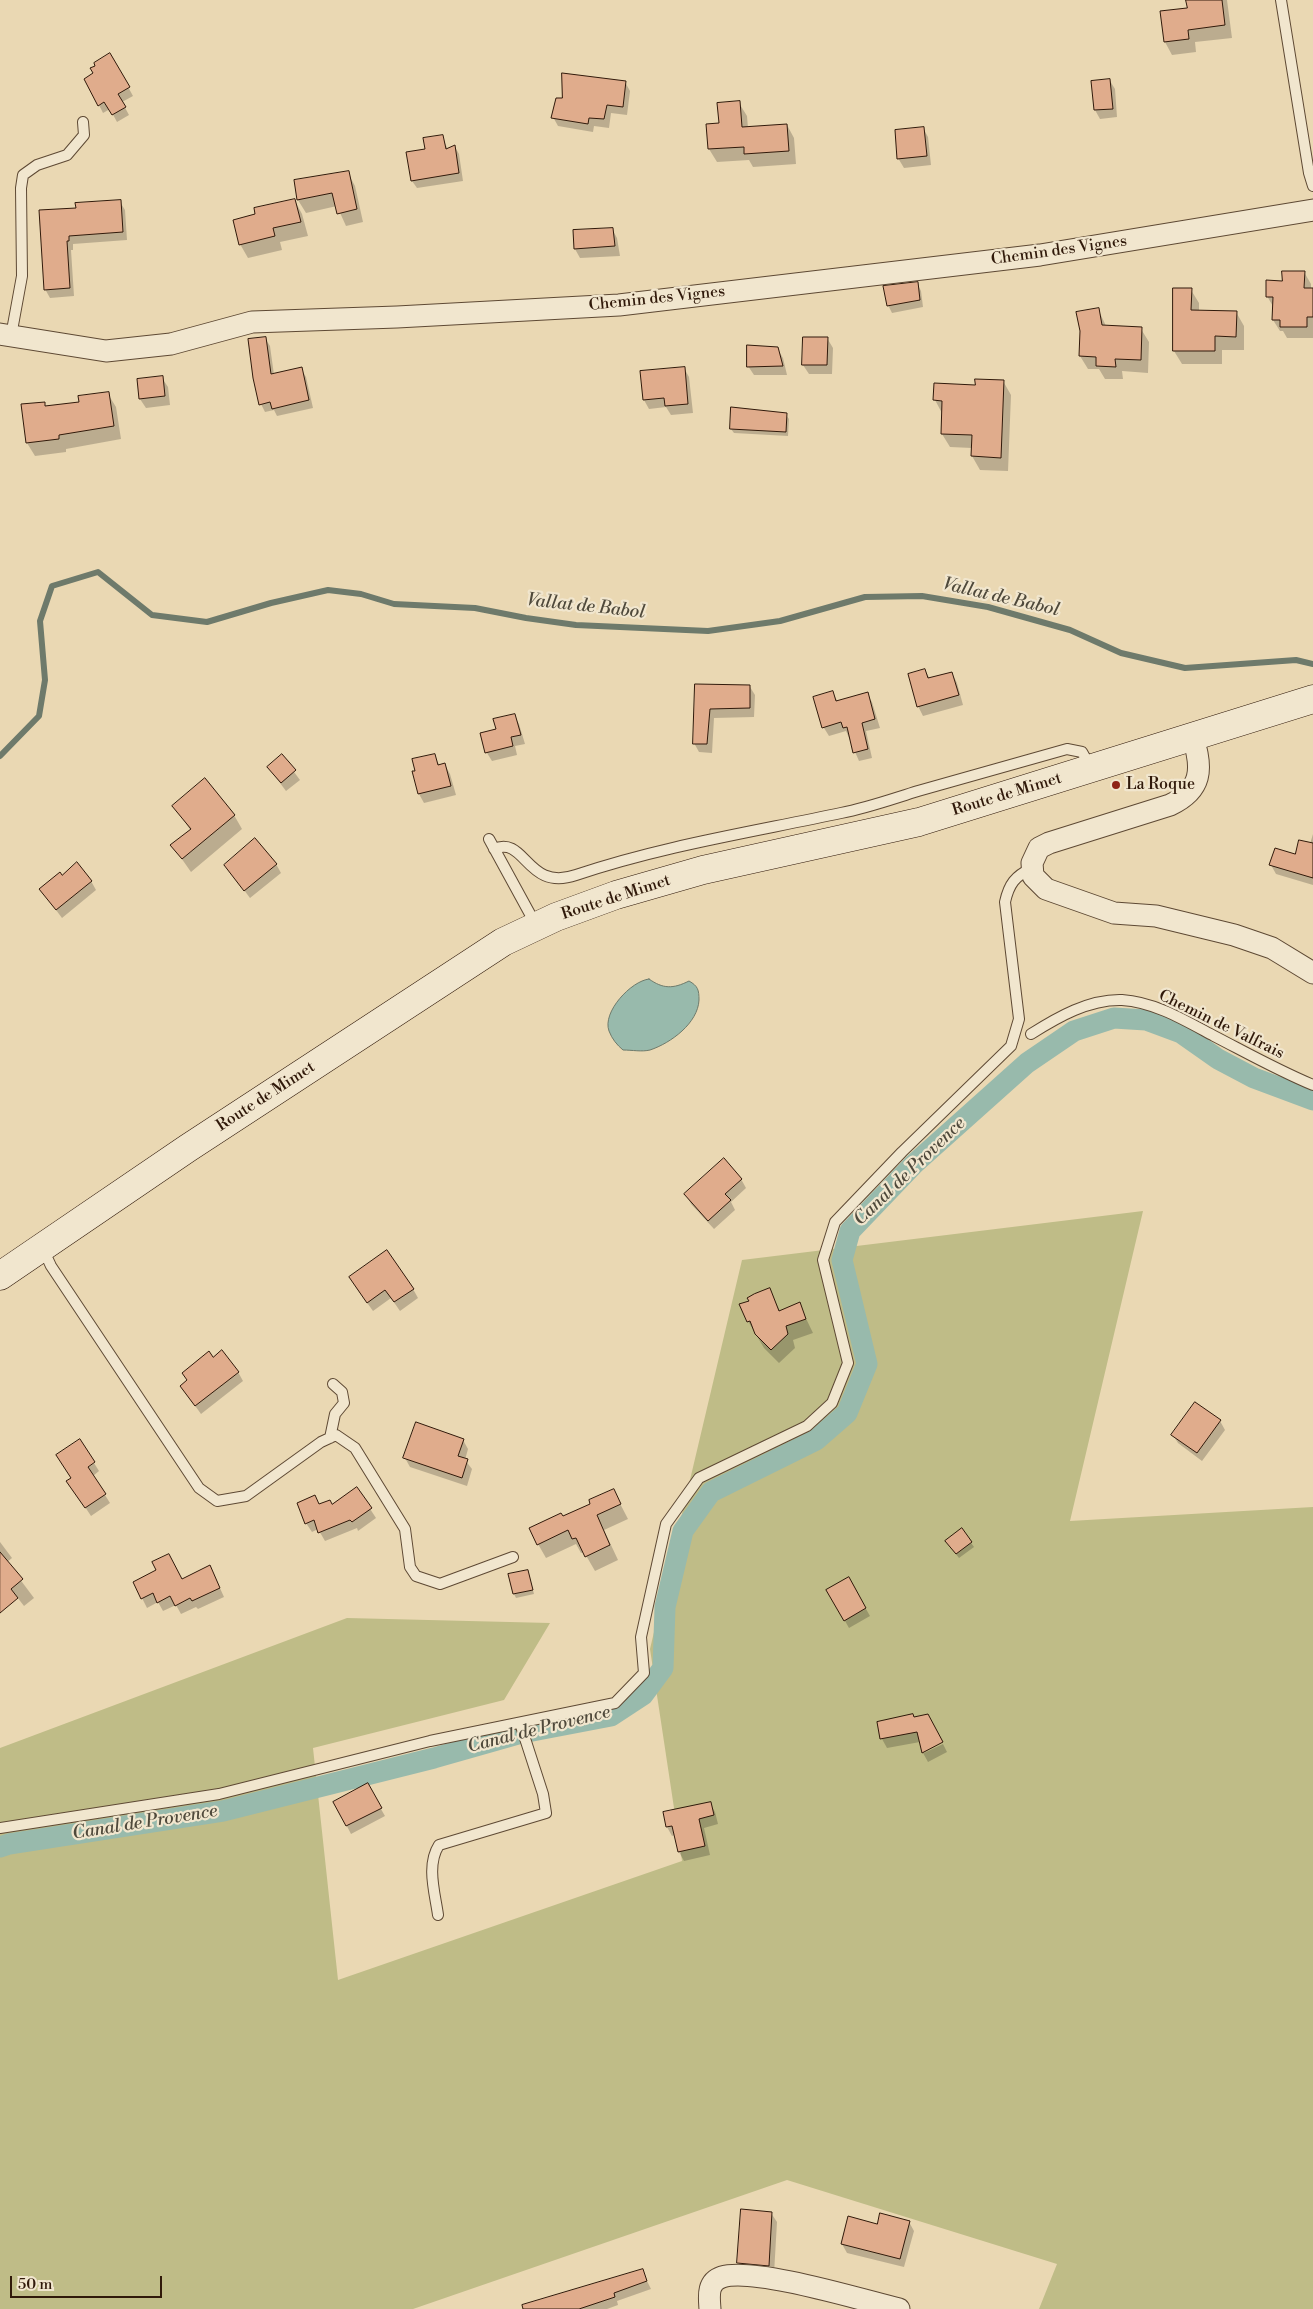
<!DOCTYPE html>
<html>
<head>
<meta charset="utf-8">
<style>
  body { margin:0 }
  #map { position:relative; width:1313px; height:2309px; overflow:hidden; background:#ead8b3; font-family:"Libre Bodoni",serif }
  canvas { display:block }
  .scale { position:absolute; left:10px; top:2276px; width:152px; height:22px; box-sizing:border-box; border:2px solid #30190a; border-top:0; padding-left:6px; font-size:15px; line-height:18px; white-space:nowrap; color:#30190a; -webkit-text-stroke:4px #f1e6ce; paint-order:stroke }
</style>
</head>
<body>
<div id="map">
<canvas width="1313" height="2309"></canvas>
<div class="scale">50 m</div>
</div>
<script>
const context = document.querySelector('canvas').getContext('2d');
context.lineJoin = 'round';
function fillPath(path, color) { context.fillStyle = color; context.fill(path, 'evenodd'); }
function trace(path, color, width, dash) { context.strokeStyle = color; context.lineWidth = width; context.lineCap = dash ? 'butt' : 'round'; context.setLineDash(dash || []); context.stroke(path); }
function label(font, color, halo, rows, align = 'center') {
  context.font = font + ' "Libre Bodoni",serif'; context.lineWidth = 4.5; context.setLineDash([]); context.textBaseline = 'middle'; context.strokeStyle = halo; context.fillStyle = color; for (const [text, x, y, turn = 0] of rows) {
    context.save(); context.translate(x, y); context.rotate((+turn || 0) * Math.PI / 180); context.textAlign = isNaN(turn) ? turn : align; if (halo) context.strokeText(text, 0, 0); context.fillText(text, 0, 0); context.restore();
  }
}
fillPath(new Path2D(`
  M1143,1211l-73,310 243,-14v802h-274l18,-45 -270,-84 -374,129h-413v-561l347,-130 203,5 -46,77 -191,48 25,232 344,-119 -32,-212 92,-389z`), '#bfbc87');
const water = new Path2D(`
  M649,979c14,10 24,10 40,2 9,5 10,9 10,19 -1,23 -28,43 -49,50 -8,2 -18,0 -27,0 -6,-5 -11,-11 -14,-19 -7,-19 22,-50 40,-52z`);
fillPath(water, '#98baac');
trace(water, '#6e7a6b', 1);
fillPath(new Path2D(`
  M1187,0h40l5,38 -37,4 1,10 -24,3 -7,-13 -3,-30 26,-3z
  M110,54l23,42 -11,6 7,13 -12,7 -7,-13 -7,4 -4,-8z
  M1110,81l5,8 2,28 -17,2 -5,-9z
  M625,82l5,9 -3,24 -16,-2 -2,15 -15,-2 -1,6 -35,-6 -5,-9z
  M739,103l8,13 1,12 39,-3 7,13 2,26 -43,3 -4,-7 -32,2 -8,-13 11,-25z
  M923,128l5,9 3,28 -27,3 -6,-10z
  M442,136l6,14 7,-3 4,7 4,27 -46,7 -5,-7z
  M348,173l7,13 8,36 -17,4 -9,-20 -31,7 -8,-13 -3,-19z
  M295,201l7,13 6,22 -28,6 2,8 -34,8 -8,-14 16,-29z
  M120,202l5,8 2,30 -54,4v6h-2l3,46 -24,2 -5,-9 32,-80z
  M612,229l5,9 3,18 -40,2 -5,-9z
  M1304,272l7,12v5h2v49h-26l-4,-7h-3l-7,-11 1,-12 -7,-12 17,-14z
  M917,283l4,8 2,16 -31,6 -4,-8z
  M1191,290l8,13v8l37,1 8,14v24h-22v14h-40l-8,-13z
  M1098,309l8,17 35,3 8,13 -1,31 -26,-2 1,8h-18l-6,-10h-11l-8,-13z
  M265,338l5,8 4,29 27,-6 5,8 7,31 -36,8 -3,-6 -9,2 -4,-8z
  M827,338l6,10 -1,26h-23l-6,-9z
  M777,348l6,10 4,17h-33l-6,-9z
  M684,368l5,9 4,36 -22,2 -5,-8 -17,2 -5,-9 -3,-28z
  M162,378l6,9 2,18 -24,3 -6,-9 -2,-19z
  M1003,381l8,14 -3,76 -28,-1 -8,-14v-8l-22,-1 -8,-13 1,-19 -8,-15 41,-14z
  M108,394l8,13 5,32 -55,10v3l-31,4 -8,-13 17,-39 2,3 34,-4z
  M786,415l3,4 -1,17 -54,-3 -3,-4z
  M925,670l5,9 22,-6 5,10 6,22 -40,11 -5,-10z
  M696,685l54,2 5,8 -1,22 -40,1 -2,35 -13,-1 -5,-9z
  M833,693l5,9 29,-8 5,8 8,26 -14,3 6,27 -13,3 -13,-30 -17,5 -5,-8 -9,-30z
  M514,715l5,9 6,20 -10,2 2,9 -25,6 -5,-8 -5,-19 15,-4z
  M282,756l18,24 -14,11 -18,-24z
  M434,756l6,10 5,-1 5,9 6,21 -32,8 -5,-9 -5,-22z
  M174,806l60,9 8,14 -51,43 -19,-27 19,-14z
  M1313,834v51l-37,-11 -5,-9 25,-10 14,-11z
  M276,864l5,9 -31,25 -24,-32z
  M91,881l5,9 -34,28 -21,-28z
  M741,1179l5,9 -15,14 4,8 -21,19 -23,-25 -5,-9z
  M355,1286l58,3 5,9 -18,13 -9,-13 -18,13z
  M769,1289l11,22 19,-7 14,29 -20,7 2,8 -16,15 -15,-15 -16,-27 2,-20z
  M213,1358l25,14 5,9 -42,33 -20,-28z
  M1220,1421l5,9 -23,31 -24,-18 -5,-8z
  M463,1440l5,9 -3,11 7,9 -5,17 -57,-19 -5,-9z
  M94,1463l5,8 -6,5 17,27 -19,13 -23,-35z
  M357,1489l19,29 -18,13 -1,-3 -32,13 -7,-12 -6,3 -6,-9 13,-18 13,1z
  M613,1490l15,29 -24,11 14,30 -23,11 -11,-19 -3,1 -5,-9 -30,14 -8,-14 24,-26 30,-14z
  M962,1530l12,17 -15,11 -10,-13z
  M0,1542l12,16 -5,4 27,36 -10,8 -7,-9 -17,-3z
  M528,1571l6,23 -18,4 -2,-4z
  M214,1575l10,22 -26,12 -2,-2 -15,7 -5,-9 -13,6 -5,-9 -11,6 -13,-26 48,-2z
  M849,1579l21,37 -21,12 -21,-37z
  M913,1715l11,36v2l19,-9 4,8 -19,10 -5,-9 -3,-11 -33,6 -5,-9 -4,-16z
  M367,1785l18,31 -34,18 -16,-31z
  M710,1803l5,9 3,12 -14,4 6,27 -26,6 -5,-9 -4,-17 -3,1 -5,-9z
  M771,2213l6,9 -3,52 -30,-2 -6,-10z
  M909,2222l5,9 -10,36 -57,-14 -5,-9 36,-18z
  M642,2271l9,18 -34,12 1,4 -11,4h-66z`), '#0003');
trace(new Path2D(`
  M0,756l39,-40 6,-36 -5,-59 12,-35 46,-14 54,43 55,7 64,-19 57,-13 33,4 33,10 81,4 51,10 50,7 132,6 72,-10 85,-24 57,-1 66,11 82,23 51,23 64,15 111,-8 17,4`), '#6e7a6b', 6);
trace(new Path2D(`
  M0,1847l9,-3 214,-33 211,-53 88,-25 89,-17 32,-21 20,-27 2,-61 18,-76 28,-39 105,-52 31,-27 20,-49 -25,-104 8,-29 64,-67 113,-101 47,-32 40,-13 32,2 35,13 37,26 36,19 59,22`), '#98baac', 21);
const building = new Path2D(`
  M1186,0h36l3,25 -37,5 1,9 -25,3 -4,-31 27,-3z
  M110,53l20,34 -12,7 8,13 -14,8 -8,-13 -6,4 -14,-27 9,-6 -3,-5 5,-2 -1,-3z
  M562,73l64,8 -3,26 -16,-2 -3,14 -15,-1 -1,6 -37,-6 5,-20h6z
  M1110,79l3,30 -19,1 -3,-29z
  M740,101l2,26 45,-3 2,27 -45,3v-7l-36,2 -2,-25 13,-1 -2,-20z
  M924,127l3,29 -30,3 -2,-29z
  M443,135l3,14 9,-4 4,28 -48,8 -5,-29 19,-3 -2,-11z
  M349,171l8,38 -20,5 -5,-21 -35,7 -3,-20z
  M295,199l6,23 -28,6 2,8 -36,9 -6,-25 22,-6 -1,-6z
  M121,200l2,32 -54,4v5h-2l3,47 -26,2 -5,-80 37,-2 -1,-5z
  M613,228l2,18 -41,3 -1,-19z
  M1282,271h23l-1,17h9v29h-6v10h-27v-7h-8l1,-23h-7v-17l16,1z
  M918,282l2,18 -33,6 -4,-20z
  M1173,288h19l-1,22 46,1 -1,26 -21,-1v15h-42z
  M1099,308l3,17 40,2 -1,33 -26,-1 1,8 -20,-1v-9l-17,-1 1,-25 -4,-19z
  M266,337l5,37 31,-7 7,33 -37,9 -2,-7 -11,3 -6,-27 -5,-39z
  M803,337h25l-1,28h-25z
  M747,345l31,2 5,19 -36,1z
  M685,367l3,37 -23,2 -1,-8 -21,2 -3,-29z
  M163,376l2,20 -26,3 -2,-20z
  M975,379l29,1 -3,78 -30,-2 1,-21 -31,-1 1,-33 -9,-1 1,-17 41,2z
  M109,392l5,34 -55,9v4l-33,4 -5,-39 24,-2v4l34,-4 -1,-6z
  M731,407l56,6 -1,19 -56,-3z
  M925,669l3,9 24,-6 7,23 -42,12 -9,-33z
  M695,684l55,1v23l-40,1 -3,35h-14z
  M833,691l3,10 32,-9 7,27 -13,4 6,26 -15,4 -6,-26 -4,1 -2,-6 -19,6 -9,-31z
  M515,714l6,21 -10,2 2,9 -28,7 -5,-20 16,-4 -3,-10z
  M282,754l14,16 -15,13 -14,-16z
  M435,754l3,11 7,-2 6,23 -33,8 -6,-23h3l-3,-12z
  M205,778l30,37 -53,44 -12,-14 21,-16 -19,-23z
  M255,838l22,26 -33,27 -20,-26z
  M1299,840l14,3v35l-44,-13 6,-17 20,6z
  M77,862l15,19 -36,29 -17,-21 21,-17 2,3z
  M724,1158l18,21 -17,15 6,6 -23,21 -24,-27z
  M387,1250l27,39 -20,13 -9,-12 -18,13 -18,-26z
  M770,1288l9,23 21,-9 6,17 -20,7 2,8 -17,16 -16,-16 -5,-13 -3,1 -8,-18 10,-3 -2,-3 7,-4z
  M222,1350l17,22 -44,34 -15,-20 7,-6 -5,-7 27,-22 4,6z
  M1195,1402l26,18 -24,33 -26,-18z
  M416,1422l48,17 -6,17 10,3 -6,19 -59,-20z
  M80,1439l15,23 -7,5 18,27 -21,14 -19,-27 5,-3 -15,-23z
  M357,1487l15,21 -20,14 -2,-2 -32,13 -4,-13 -9,4 -8,-21 18,-8 4,9 11,-4 2,4z
  M614,1489l7,15 -24,11 13,30 -25,12 -9,-19 -4,1 -4,-9 -31,15 -8,-17 32,-15 2,3 27,-12 -1,-4z
  M962,1528l10,14 -16,12 -11,-13z
  M0,1552l23,27 -12,10 7,9 -18,15z
  M169,1554l13,25 28,-14 10,23 -28,13 -2,-3 -15,8 -5,-10 -13,7 -4,-10 -12,6 -8,-17 23,-12 -4,-8z
  M528,1570l5,20 -20,4 -5,-20z
  M849,1577l17,31 -22,13 -18,-31z
  M913,1714l1,3 14,-3 15,28 -21,11 -5,-21 -37,7 -3,-17z
  M368,1783l14,25 -36,18 -13,-24z
  M711,1802l3,13 -15,4 6,27 -27,6 -6,-26 -6,1 -3,-15z
  M741,2209l31,3 -3,54 -32,-3z
  M880,2213l30,8 -10,38 -59,-15 7,-28 29,8z
  M643,2269l4,12 -33,12 1,4 -36,12h-56l-1,-4z`);
fillPath(building, '#e0ac8c');
trace(building, '#30190a', 1);
const service = new Path2D(`
  M1281,0l28,173 4,13
  M11,336l11,-60 -1,-88 2,-13 14,-10 30,-10 17,-20 -1,-13
  M489,839l47,86
  M494,849c32,-14 32,43 82,26 86,-29 176,-43 265,-62 26,-5 51,-14 77,-22 49,-14 99,-28 149,-42l15,3 8,14
  M1031,1034c27,-17 58,-35 91,-34 33,2 64,21 92,36 33,17 65,35 99,49
  M43,1249l8,17 148,222 18,13 29,-5 75,-54 15,-7 19,13 50,81 5,38 6,9 24,8 73,-27
  M330,1438l5,-24 9,-11 -2,-11 -9,-8
  M0,1828l219,-34 211,-53 185,-38 29,-30 -3,-36 25,-113 33,-46 108,-52 25,-23 16,-40 -25,-103 12,-38 67,-70 109,-106 8,-27 -14,-117c4,-18 10,-26 27,-34
  M438,1915c-3,-22 -12,-50 1,-70l107,-32 -3,-19 -23,-71`);
const minor = new Path2D(`
  M0,334l106,17 65,-7 81,-22 145,-5 222,-12 421,-50 273,-45
  M1193,738c10,31 9,52 -23,67l-121,38 -10,5 -7,15 1,13 13,13 68,24 42,3 78,19 38,13 41,25
  M710,2309c-1,-13 -3,-27 12,-32 32,-10 140,23 177,32`);
const secondary = new Path2D(`
  M0,1276l188,-128 315,-206 53,-25 60,-22 87,-25 216,-48 394,-123`);
trace(service, '#5e4934', 12);
trace(minor, '#5e4934', 23);
trace(secondary, '#30190a', 29);
trace(service, '#f1e6ce', 10);
trace(minor, '#f1e6ce', 21);
trace(secondary, '#f1e6ce', 28);
for (const [x, y, r, color] of [
  [1116,785,5,"#8f2418"]
]) { const dot = new Path2D(); dot.arc(x, y, r, 0, 2 * Math.PI); context.fillStyle = color; context.fill(dot); trace(dot, '#f1e6ce', 2); }
label('16px', '#30190a', '#f1e6ce', [
  ["Chemin des Vignes",1059,251,-8],
  ["Chemin des Vignes",657,299,-6],
  ["Route de Mimet",1007,795,-17],
  ["Route de Mimet",616,898,-18],
  ["Chemin de Valfrais",1221,1025,26],
  ["Route de Mimet",266,1097,-33]
]);
label('16px', '#30190a', '#f1e6ce', [
  ["La Roque",1126,785]
], 'left');
label('italic 18px', '#4f493b', '#f1e6ce', [
  ["Vallat de Babol",1001,598,13],
  ["Vallat de Babol",586,607,6],
  ["Canal de Provence",910,1172,-44],
  ["Canal de Provence",539,1730,-14],
  ["Canal de Provence",145,1823,-9]
]);
</script>
</body>
</html>
